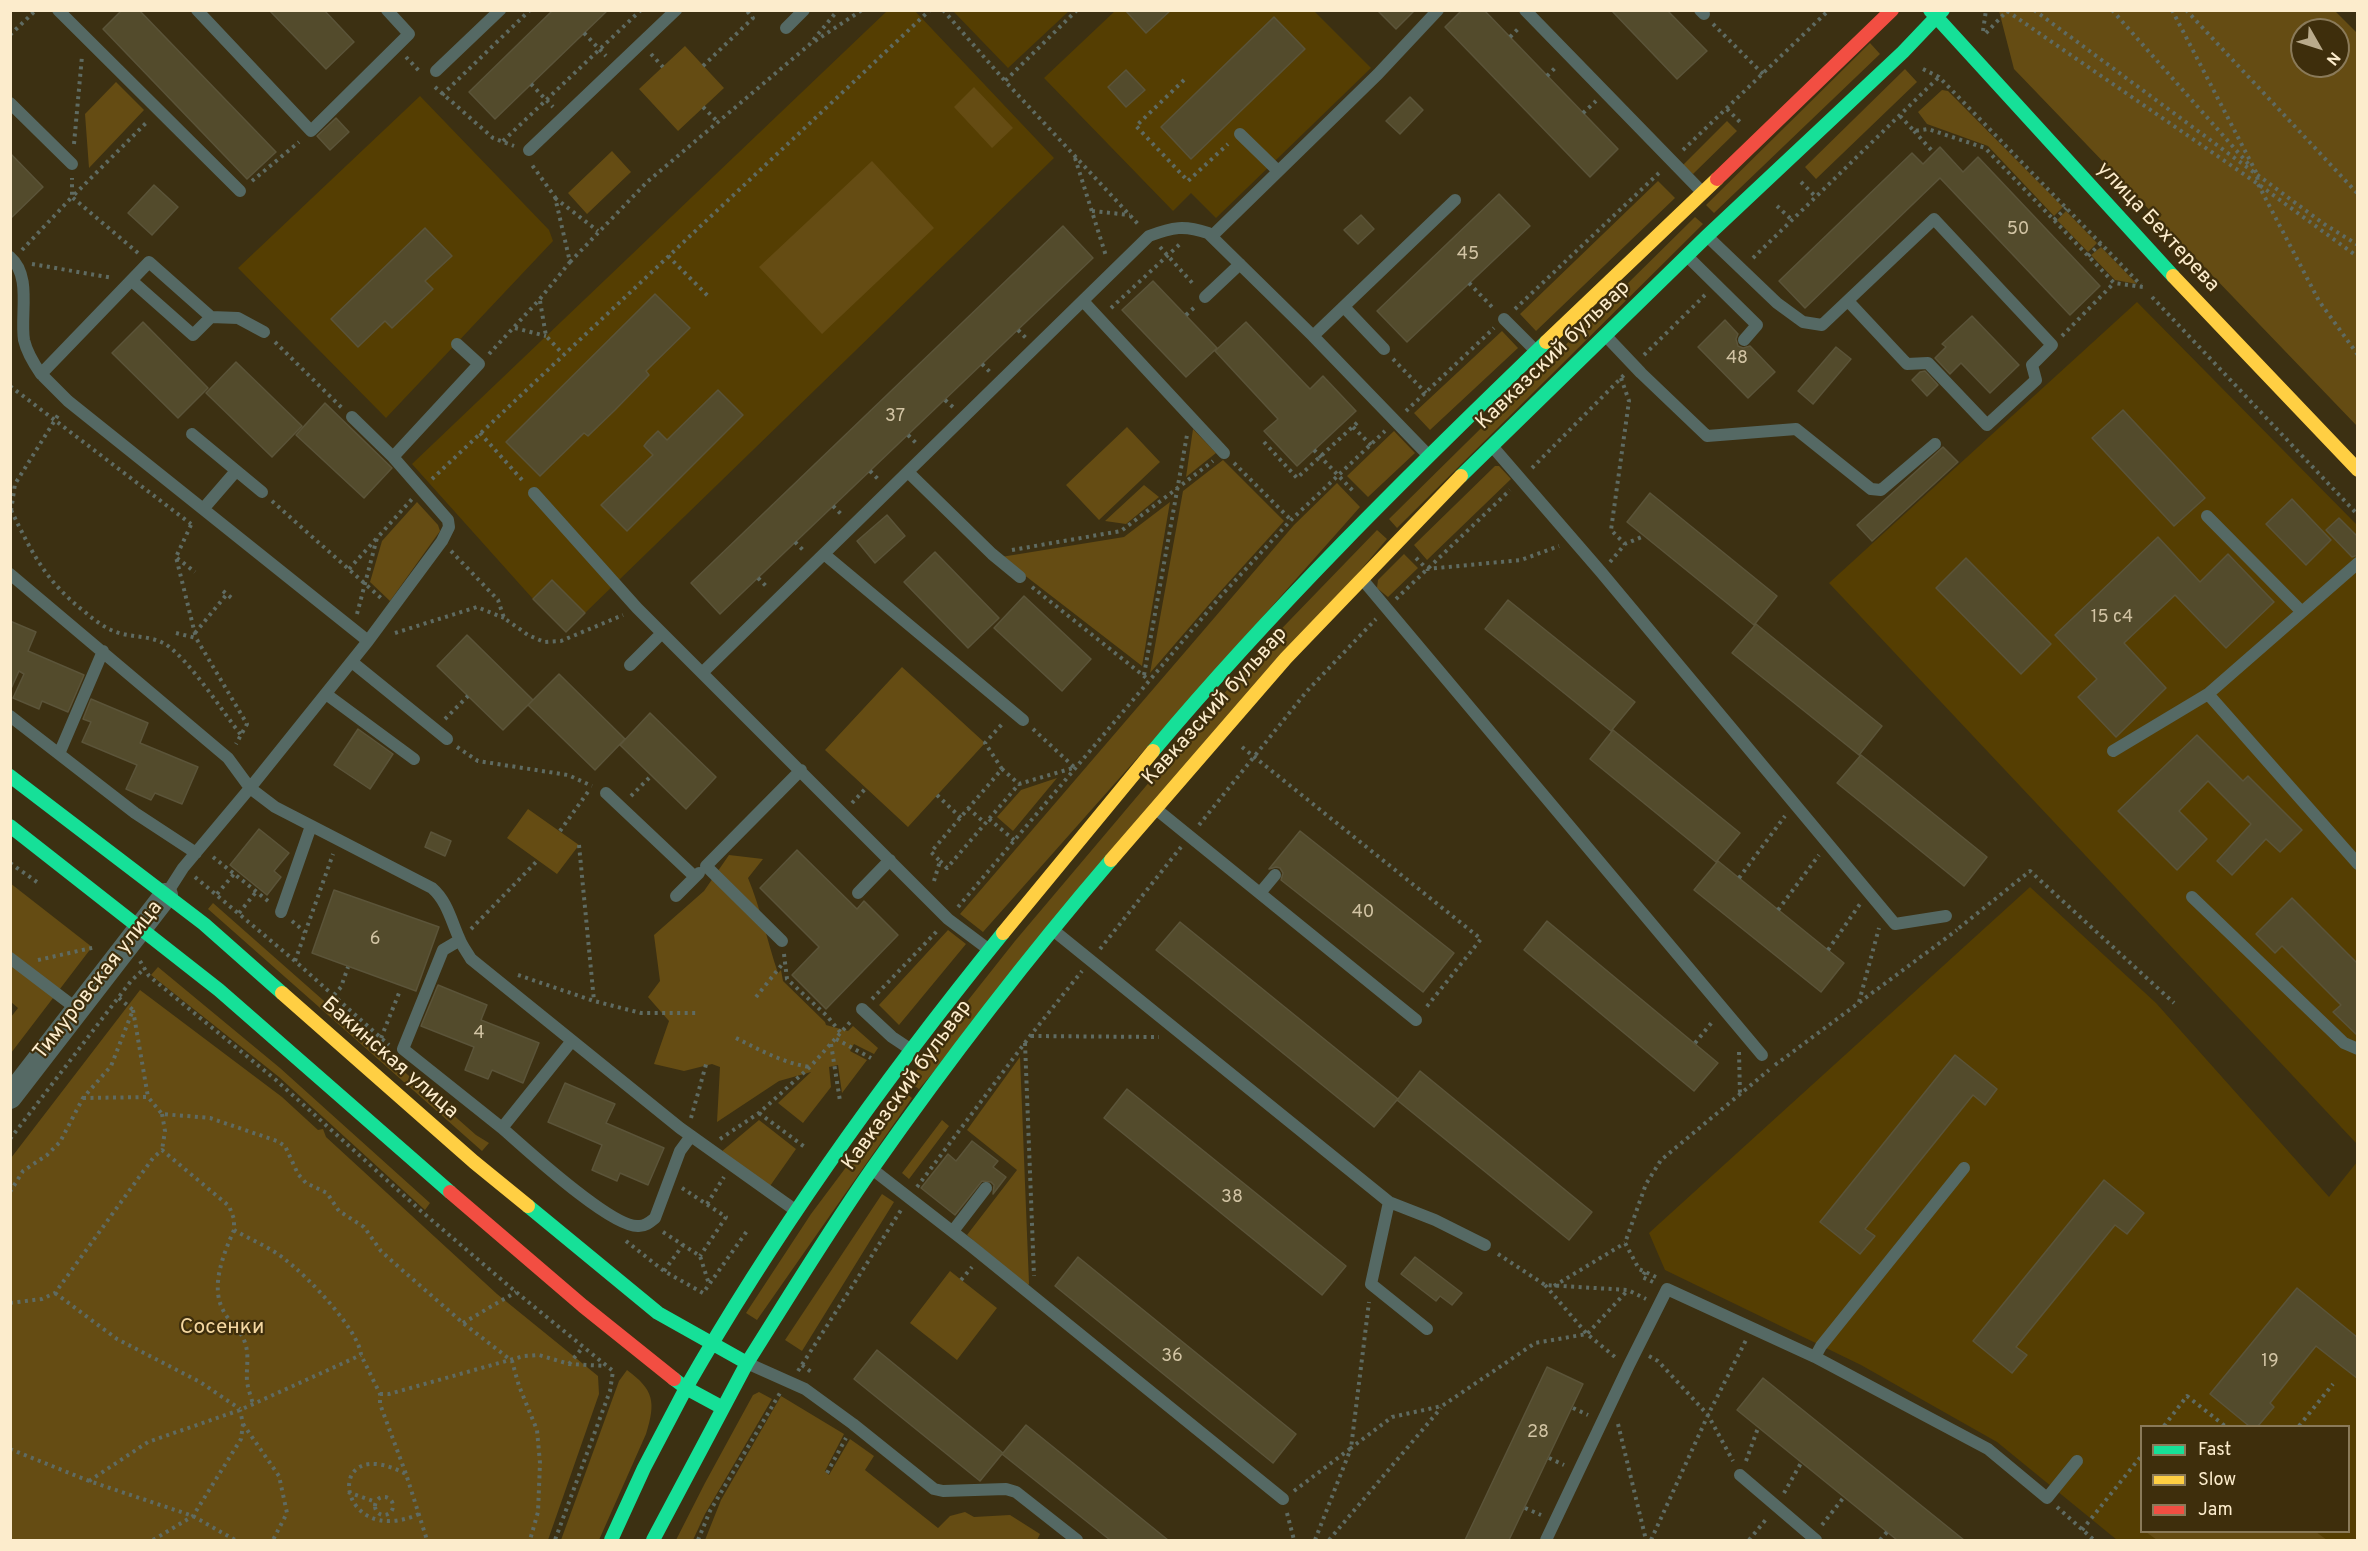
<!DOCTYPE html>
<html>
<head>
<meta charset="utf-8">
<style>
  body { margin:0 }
  #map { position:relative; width:2368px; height:1551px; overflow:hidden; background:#3c3012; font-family:Overpass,sans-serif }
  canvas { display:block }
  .frame { position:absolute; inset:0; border:12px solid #fceccc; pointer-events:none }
  .legend { position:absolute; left:2140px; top:1425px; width:210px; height:108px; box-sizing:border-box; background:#3e2e0c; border:2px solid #8a7a59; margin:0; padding:8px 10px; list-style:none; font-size:18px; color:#fceccc }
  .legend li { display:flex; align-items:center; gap:12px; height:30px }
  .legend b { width:30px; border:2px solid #8a7a59 }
  .north { position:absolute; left:2290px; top:18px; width:60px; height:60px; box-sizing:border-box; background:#3e2e0c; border:2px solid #8a7a59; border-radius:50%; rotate:129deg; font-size:16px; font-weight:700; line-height:24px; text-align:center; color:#fceccc }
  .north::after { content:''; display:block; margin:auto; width:21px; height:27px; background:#b9aa8b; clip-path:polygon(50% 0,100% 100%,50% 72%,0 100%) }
</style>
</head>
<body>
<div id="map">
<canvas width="2368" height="1551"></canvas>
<div class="frame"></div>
<ul class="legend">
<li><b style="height:8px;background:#16e098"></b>Fast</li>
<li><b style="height:8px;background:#ffcf43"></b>Slow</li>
<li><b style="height:8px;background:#f24e42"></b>Jam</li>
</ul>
<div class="north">N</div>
</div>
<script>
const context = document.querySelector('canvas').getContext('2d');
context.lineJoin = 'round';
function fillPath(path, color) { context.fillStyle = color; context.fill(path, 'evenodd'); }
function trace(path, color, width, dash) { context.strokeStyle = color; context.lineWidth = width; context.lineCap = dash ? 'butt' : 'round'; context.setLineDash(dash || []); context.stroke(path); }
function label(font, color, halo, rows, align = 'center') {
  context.font = font + ' Overpass,sans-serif'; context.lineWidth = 4.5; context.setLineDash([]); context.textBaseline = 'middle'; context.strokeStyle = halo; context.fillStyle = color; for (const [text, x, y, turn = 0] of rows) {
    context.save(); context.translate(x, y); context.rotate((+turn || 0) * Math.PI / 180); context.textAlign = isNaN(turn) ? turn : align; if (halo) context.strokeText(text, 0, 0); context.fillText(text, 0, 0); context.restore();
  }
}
fillPath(new Path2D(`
  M1116,10l198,1 57,57 -155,150 -25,-25 -18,18 -129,-133z
  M887,11h28l139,147 -469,455 -33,-33 -19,19 -121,-135z
  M953,11h116l-61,57z
  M420,96l129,134 4,11 -167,177 -148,-150z
  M2137,302l220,223v619l-528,-561z
  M2030,887l126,116 173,194 28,-35v378h-240l-120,-98 -136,-77 -196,-95 -16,-37zM2142,1426h206v106h-206z`), '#553e02');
fillPath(new Path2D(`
  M1999,11h336l22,22v393l-343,-357zM2302,30h36v36h-36z
  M1870,43l10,11 -166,159 -8,-8z
  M685,46l39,42 -46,43 -39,-42z
  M1905,69l12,13 -101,97 -11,-12z
  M116,82l28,28 -55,58 -4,-54z
  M974,87l39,41 -21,20 -38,-41z
  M1942,90l6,1 115,116 -9,9 -66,-70 -61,-22 -9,-12z
  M1727,121l10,10 -44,43 -10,-9z
  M612,151l19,21 -44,42 -19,-21z
  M872,161l62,67 -112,106 -63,-67z
  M1658,181l17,17 -139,133 -16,-17z
  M2066,211l31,32 -9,9 -31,-32z
  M1695,217l8,7 -306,304 -8,-9z
  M2101,247l36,37 -22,-4 -24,-25z
  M1502,331l16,17 -88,82 -16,-17z
  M1127,427l33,35 -61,58 -33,-35z
  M1193,429l23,24 -30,24z
  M1394,431l21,22 -47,44 -21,-21z
  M1223,460l61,61 -66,73 -68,79 33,-182z
  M1495,466h4l12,13 -84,81 -13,-15z
  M1337,483l23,24 -377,425 -23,-18 334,-389z
  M1144,485l15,12 -33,27 -21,-3z
  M417,502l21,23 2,6 -50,70 -20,-19 12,-41z
  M1170,502l-28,164 -141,-109 123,-20z
  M1377,530l10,9 -468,550 -10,-7 30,-45 76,-96 245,-290z
  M1404,554l14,14 -30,29 -11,-9 1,-8z
  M902,667l83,76 -77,84 -83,-77z
  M1057,778l-44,53 -16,-14 24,-27z
  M528,809l51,36 -22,29 -50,-36z
  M729,855l34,4 -15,19c13,31 19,63 30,95l3,-3 2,11 42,41 1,3 22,6 5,-5 25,22 -4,6 -20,-10 -4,7 17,9 -25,33 -4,-28 -9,2 2,20 -28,36 -25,-20 33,-31 -32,9 -62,41 3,-55 -8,-3 -28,7 -30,-7 15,-43 -21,-24 12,-16 -6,-46 50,-44z
  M10,883l82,64 -81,106v-36l7,-9 -7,-6z
  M213,903l263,232 13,8 -7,8 -274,-242z
  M948,930l18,14 -67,81 -20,-20z
  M158,967l122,101 150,135 -5,7 -146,-133 -128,-102z
  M140,990l142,107 36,33 5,-1 3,8 171,157 101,82 1,18 -51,146h-537v-382z
  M1020,1057l9,227 -2,2 -60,-51 50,-65 -50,-40z
  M903,1091l9,7 -155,222 -11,-7 65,-99z
  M759,1120l37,29 -26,37 -49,-34z
  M942,1120l7,6 -40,53 -7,-6z
  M882,1194l12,8 -92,149 -17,-11z
  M950,1271l47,37 -40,52 -47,-37z
  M627,1370c27,20 29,32 19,64l-47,106h-38l58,-159z
  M759,1392l13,7 -67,115 -12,26h-17l29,-57 48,-88z
  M781,1396l63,38 -19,37 4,4 21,-36 24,17 -9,14 73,58 12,-12 15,-4 9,5 36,-2 30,19 -3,6h-332l16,-40z
  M2146,1532h170l11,8h-170z`), '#654c13');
const building = new Path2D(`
  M122,10h17l137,142 -29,27 -144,-150z
  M269,10h55l30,32 -28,27z
  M553,10h55l-113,109 -26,-27z
  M1125,10h46l-25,23z
  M1377,10h38l-19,19z
  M1462,10h22l134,139 -28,28 -145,-150z
  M1611,10h56l40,41 -30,28z
  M1274,17l31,32 -114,110 -30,-32z
  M1126,70l19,20 -19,17 -18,-20z
  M1410,97l13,13 -23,24 -14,-13z
  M336,118l13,14 -19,18 -13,-14z
  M1940,147l23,25 15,-15 122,129 -30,29 -130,-137 -135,130 -26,-27 133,-128 11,11z
  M10,153l33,34 -33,32z
  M154,185l24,22 -26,28 -24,-22z
  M1499,194l31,32 -123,116 -30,-31z
  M1361,215l13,14 -16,15 -14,-14z
  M1063,226l30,32 -373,356 -29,-31z
  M425,228l27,28 -27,25 8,8 -41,39 -7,-7 -27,26 -27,-28z
  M1153,281l64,67 -31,29 -64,-67z
  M655,294l35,34 -44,43 3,4 -34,35 -27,26 -4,-3 -44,43 -34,-34z
  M1972,316l47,49 -29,28 -29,-30 -11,11 -15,-16 11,-11 -4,-3z
  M1725,320l13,14 -2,5 2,7 5,2 7,-2 25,26 -27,26 -50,-51z
  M143,322l65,66 -30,30 -66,-65z
  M1246,322l64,67 13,-13 33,35 -59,55 -33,-35 14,-12 -63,-68z
  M1836,347l15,12 -38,45 -15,-13z
  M236,362l66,64 -30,31 -66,-64z
  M1925,371l13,14 -11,11 -15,-16 8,-8z
  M718,390l25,25 -116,116 -26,-26 52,-50 -9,-9 3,-4 11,-11 9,9z
  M325,403l67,65 -28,30 -68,-63z
  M2123,410l82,88 -31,28 -82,-88z
  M1943,447l15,15 -86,79 -15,-16z
  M1650,493l127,103 -23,29 -127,-103z
  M2292,499l39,41 -25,25 -40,-41z
  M887,515l18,21 -30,27 -18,-22z
  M2339,518l19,19v18l-6,2 -26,-27z
  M2158,537l42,45 28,-28 46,48 -48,46 -51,-53 -51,48 42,45 -50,49 -38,-40 19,-18 -42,-44z
  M935,552l64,66 -31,30 -64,-66z
  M1966,558l85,86 -30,30 -85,-86z
  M552,580l33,33 -19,19 -33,-33z
  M1024,596l67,63 -29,32 -68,-63z
  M1508,600l127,102 -24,29 -126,-102z
  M10,621l26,11 -8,19 56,24 -16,37 -26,-11 -3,8 -26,-11 11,-24 -5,-3 -9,20z
  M1756,624l126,102 -23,29 -127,-102z
  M467,635l66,65 -30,30 -66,-64z
  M559,674l66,65 -30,31 -67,-65z
  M91,699l57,24 -8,20 58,24 -16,37 -27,-11 -4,7 -25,-11 11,-24 -55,-23 9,-20 -8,-3z
  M650,713l66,64 -30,32 -66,-64z
  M358,729l35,25 -23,35 -36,-24z
  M1613,730l127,103 -24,29 -126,-103z
  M2197,735l46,46 5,-5 54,54 -22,22 -14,-13 -34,36 -15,-14 34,-37 -43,-43 -29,30 28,28 -30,31 -59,-59z
  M1861,755l126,102 -23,29 -127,-103z
  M259,829l30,24 -15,18 7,6 -14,18 -37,-30z
  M1300,831l154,122 -31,39 -142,-112 2,-7 -3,-5 -4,-1 -7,2z
  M431,832l20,9 -6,15 -20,-9z
  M797,850l60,59 7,-8 34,34 -72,74 -34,-34 27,-28 -59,-59z
  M1718,861l126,102 -23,29 -127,-102z
  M334,890l105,37 -23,64 -104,-38z
  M2292,898l66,66v72l-25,-24 8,-7 -59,-59 -7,7 -19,-19z
  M1547,921l171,142 -24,28 -170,-141z
  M1180,922l218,177 22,-28 172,141 -23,28 -172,-140 -23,27 -218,-177z
  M438,985l49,20 -6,15 58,23 -16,40 -31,-13 -4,9 -23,-9 9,-23 -53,-21z
  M1955,1055l42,34 -12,16 -12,-10 -108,134 10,7 -15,18 -40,-32z
  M565,1083l50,21 -9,19 58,25 -16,37 -28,-12 -3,8 -25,-11 10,-25 -54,-23z
  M1127,1089l219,177 -24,29 -218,-177z
  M972,1141l26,20 -5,6 13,10 -13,17 1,-9 -3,-3 -9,-1 -27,34 -34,-27 27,-34 8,7z
  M2104,1180l40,33 -17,21 -12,-9 -99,122 11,8 -15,18 -39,-32z
  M1078,1257l218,177 -23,29 -218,-177z
  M1415,1257l47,36 -10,12 -12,-9 -4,5 -35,-27z
  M2297,1288l61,50v41l-42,-33 -46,57 4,4 -16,19h-9l-39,-32z
  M877,1350l126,103 23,-28 142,115h-58l-108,-86 -22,27 -126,-102z
  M1547,1367l36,17 -74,156h-44z
  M1763,1378l201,162h-67l-160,-130z`);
fillPath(building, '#534b2c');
trace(building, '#5b5439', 1.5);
trace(new Path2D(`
  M943,10l62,71
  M1077,10l-72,71 133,143
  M2034,10l290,214 34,21
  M2112,10l139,157
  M2172,10l85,164 1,10 61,117 39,54
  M2186,10l172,184
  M2007,11l251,173 100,73
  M1713,24l50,50
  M1983,31l3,-21
  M584,33l22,23
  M1986,33l22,-23
  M10,35l26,-25
  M1510,37l10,-10
  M815,41l47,-31
  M651,54l12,13
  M406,57l15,16
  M703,66l50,-48 -7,-8
  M1923,69l16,8 202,208
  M1547,76l10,-10
  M1184,80l-48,46 52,55 40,-37
  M531,84l22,23
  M435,87l58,51 21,8
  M442,95l88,-85
  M703,107l16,16
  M1727,109l13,13
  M1583,113l13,-12
  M1900,116l14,15 14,-2 57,19 129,135 29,4
  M1914,131l20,22
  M503,141l138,-131
  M74,144l8,-88
  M1683,150l146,-140
  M1075,158l31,98
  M252,181l47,-39
  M1801,182l15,15
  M555,198l43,33
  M1777,206l15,14
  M1092,211l38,4
  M2054,220l12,-12
  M1160,247l35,39
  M22,250l50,-53v-19
  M138,253l-66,-56 76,-76
  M668,256l42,42
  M2088,256l13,-13
  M1753,258l186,-181
  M570,262l77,-80 162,-137 29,-35
  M32,264l81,14
  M1469,283l24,25
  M2152,297l206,218
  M540,301l6,35 17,18
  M1111,308l69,-64
  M1515,309l145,-137
  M1186,315l10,-9
  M515,328l31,8
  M1018,330l8,8
  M2062,336l52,-53
  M275,342l67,66
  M489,354l50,-54 31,-38 -15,-65 -23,-32
  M1644,355l61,-60
  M1393,359l33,34
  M982,364l8,8
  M1621,378l8,23 -18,129 14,14
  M10,386l181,138
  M945,400l8,7
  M1406,411l88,-83
  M1353,427l18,18
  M480,433l43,48
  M908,435l8,8
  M1264,442l33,36 62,-57
  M1314,450l41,43
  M1234,463l57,57
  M1532,468l92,-93
  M870,471l8,8
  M432,479l498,-469
  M272,501l109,97
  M833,506l10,10
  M11,510c21,43 35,72 74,102 9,8 20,16 31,20 17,6 33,3 49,12 24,15 57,67 76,91
  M11,511l4,-27 45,-72
  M191,525l-15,32 20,81
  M795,542l10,10
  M1012,550l109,-19 92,-70
  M451,551l47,49 6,18 24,17 16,7 17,-1 62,-26
  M177,558l18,14
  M1416,558l11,11 94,-9 38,-14
  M1610,562l15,-18 19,-8
  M349,569l28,-31
  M758,578l10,10
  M1032,587l117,93
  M223,591l11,9
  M1396,599l114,-109
  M357,614l20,-76 35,-39
  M176,633l20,5 51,86 -11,20
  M195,633l32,-39
  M395,633l82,-26 27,11
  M1144,675l43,-240
  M445,719l23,-23
  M1033,729l41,38
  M457,747l21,14 90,14 24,11
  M1242,747l239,192 -57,71
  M1002,769l-17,-26 18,-20
  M937,795l24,23
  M631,796l21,-21
  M852,803l14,-15
  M968,808l17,15
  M989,819l25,21
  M1199,825l108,-134 69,-72
  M560,831l30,-42
  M579,845l15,156
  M213,857l55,44
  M940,861l7,7 72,-84
  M10,863l27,19
  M195,877l100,84 94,84
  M1739,878l46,-62
  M934,881l6,-20 -9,-9 71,-83 17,15 54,-16
  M217,894l17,-20
  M958,907l262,-310 71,-77 94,-89
  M1778,910l41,-55
  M239,913l17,-21
  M292,921l13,11
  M1959,928l71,-57 144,132
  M471,929l67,-69
  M1100,949l81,-102
  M1828,950l32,-46
  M784,954l3,25 40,37 14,17
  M38,960l58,-13
  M140,961l9,15 127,104 145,131 95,81 97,79 -3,20 -55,149
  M295,961l38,-107
  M518,975l76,26 47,12h58
  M334,995l7,-8 7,-20
  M756,997l28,-35
  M872,999l67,-70
  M1859,1002l20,-74
  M133,1010l15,87
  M1031,1036l128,1
  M381,1038l18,-45
  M736,1038c24,12 47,25 74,29
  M836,1039l35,19
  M1025,1043l9,233
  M1695,1043l18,-22
  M831,1044l9,57
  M1739,1052l1,43
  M1775,1065l182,-135
  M83,1098l65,-1 14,17 48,4 67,23 8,5 13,28 8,9 21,10 12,18 25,16 17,24 12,11 70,61 49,38 7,25 18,44 3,33 -2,49 -8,28
  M759,1113l47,35
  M162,1114l3,17 -3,19
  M691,1118l16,-57
  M10,1139l121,-158 14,-13
  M720,1139l39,-26 51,-46 42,-47
  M917,1187l113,-151 52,-65
  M682,1188l44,29 -26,39
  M10,1192l13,-21 24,-16 13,-13 23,-44 28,-32 22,-56 -14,-12
  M707,1204l17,-27
  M234,1230c-10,23 -24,56 -11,80 5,11 16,18 21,30 6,14 2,27 3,41 1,8 4,16 6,23
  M663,1232l37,24 9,28
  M626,1241l38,30 39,22 44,-62
  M1498,1254l47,31 83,5 18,9
  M664,1271l19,-26
  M1645,1272l-3,5 11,5
  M1656,1277l-17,-8 -14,-26 21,-59 15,-24 108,-90
  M961,1280l11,-13
  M1545,1285l42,49 28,23
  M1554,1286l71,-43
  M55,1293l62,46 83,43 40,27
  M10,1303l32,-4 13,-6 98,-135 9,-8 67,56 5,13v11c17,10 38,18 53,31 20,15 72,69 74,94l19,39v10l26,70
  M463,1323l53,-31
  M1649,1356l9,5 50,54 25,46
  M569,1364l14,-17
  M802,1365l12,9
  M798,1371l103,-161
  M380,1394h9l135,-38 15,-1 30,9 37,2
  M1573,1408l15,7
  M243,1424l36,52 8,37 -14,27
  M1618,1424l28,116
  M2164,1426l23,-30 38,30
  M2299,1426l34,-42
  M10,1449l79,32 104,35 42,24
  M1549,1458l15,7
  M1746,1461l12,-33
  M827,1473l19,-35
  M89,1481l59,-39 92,-32 121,-55
  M1294,1491l57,-43 18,-146
  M348,1492l28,10
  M1784,1493l17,-30
  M375 1506a9 9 0 1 1 18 0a9 9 0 1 1-18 0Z
  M2057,1507l37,33
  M1525,1508l16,7
  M1287,1513l7,27
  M419,1514c-83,37 -98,-85 -13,-40l21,66
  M1822,1525l22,-28
  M2082,1530l60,-75
  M153,1540l40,-24 48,-77 2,-15 -3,-14
  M698,1540l12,-29 70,-118
  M1315,1540l36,-92 41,-31 50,-11 93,-63 52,-9 41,-44
  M1329,1540l112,-132
  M1651,1540l57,-125 38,-75
  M1749,1540l19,-23
  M1880,1540l7,-8`), '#5f6b62', 4, [3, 4.5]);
trace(new Path2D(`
  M58,10l182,181
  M197,10l114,121 98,-97 -22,-24
  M1525,10l178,183
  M1700,10l4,4
  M786,28l18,-18
  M436,71l64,-61
  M10,103l62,61
  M1240,134l38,37
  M529,150l147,-140
  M1212,236l166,-162 60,-64
  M1708,237l69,66 26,19 19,3 112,-106 118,126 -20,20 4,15 -49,45 -59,-62 -21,1 -59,-63
  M10,257c22,19 10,57 14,83 3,13 10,24 17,34
  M1688,257l69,68 -13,15
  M132,281l61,54 18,-18
  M1205,297l35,-33
  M1083,301l141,152
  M1344,307l40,42
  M1504,319l32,32
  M264,332l-26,-14 -27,-1 -62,-55 -108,112 27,27 300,240
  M1605,335l36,38 66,63 89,-7 75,60 10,1 54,-46
  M1313,336l142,-136
  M192,434l70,58
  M1492,446l109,126 294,352 51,-8
  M393,457l86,-93 -22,-20
  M908,472l84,82 28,23
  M534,493l103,115 311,311 40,30
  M204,508l32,-37
  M2207,516l95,96
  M824,554l199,166
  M10,574l218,184 22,30 118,-147 74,-100 7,-14 -1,-7 -55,-63 -41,-40
  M1362,579l400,476
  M352,662l95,77
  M630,665l32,-32
  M702,673l447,-437c24,-9 35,-11 59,-3l105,103 116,120
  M326,694l88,65
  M2208,694l150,170
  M10,716l125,97 61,40
  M2113,751l95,-57 150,-131
  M59,754l44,-103
  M606,793l89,84
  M1156,809l260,211
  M167,893l16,-25 67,-80 25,19 157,81c15,13 19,32 27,50 3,8 8,14 12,21l209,169 115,82
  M858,893l32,-33
  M1260,893l15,-18
  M676,896l23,-23
  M2192,897l152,146 14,6
  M281,912l30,-86
  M1053,930l336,272 46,18 50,25
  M460,940l-17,10 -40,99 99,79
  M782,941l-76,-75 95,-96
  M10,958l67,51
  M862,1009l30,28 18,12
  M571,1042l-69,86c23,20 110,101 137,98 7,0 11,-4 16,-8l25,-67 11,-15
  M872,1169l99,77 312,253
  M1389,1202l-18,82 56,45
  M953,1231l33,-43
  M1815,1357l6,-11 143,-178
  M749,1364l56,25 48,35 81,65 9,2 63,-2 10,3 61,48
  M1740,1475l76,65
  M1546,1540l83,-175 38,-76 148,68 173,92 59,49 30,-37`), '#556964', 12);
trace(new Path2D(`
  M10,1097l156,-202`), '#556964', 24);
trace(new Path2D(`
  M1930,10l243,266
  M1461,476l246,-240 196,-184 40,-42
  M1153,751c122,-145 257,-278 393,-409
  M10,776l194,148 78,69
  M10,826l209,164 231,202
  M528,1206l130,107 89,50 -94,177
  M747,1363c41,-65 81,-131 125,-194 75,-107 154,-210 239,-309
  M723,1408l-37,-20c92,-161 200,-311 317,-455
  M611,1540l33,-72 42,-80 -12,-9`), '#16e098', 14);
trace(new Path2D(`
  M2173,276l185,194
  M1546,342l171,-163
  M1111,860l175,-202 175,-182
  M1003,933l150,-182
  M282,993l192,169 54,44`), '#ffcf43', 14);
trace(new Path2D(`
  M1717,179l175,-169
  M450,1192l133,114 91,73`), '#f24e42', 14);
label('18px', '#d2c4a4', null, [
  ["50",2018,230],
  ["45",1468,255],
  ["48",1737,359],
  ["37",895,417],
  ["15 с4",2112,618],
  ["40",1363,913],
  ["6",375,940],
  ["4",479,1034],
  ["38",1232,1198],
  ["36",1172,1357],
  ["19",2270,1362],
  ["28",1538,1433]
]);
label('21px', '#fceccc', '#3e2e0c', [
  ["улица Бехтерева",2157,228,47],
  ["Кавказский бульвар",1554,356,-44],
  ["Кавказский бульвар",1216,707,-48],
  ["Тимуровская улица",99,981,-52],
  ["Бакинская улица",389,1059,41],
  ["Кавказский бульвар",908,1086,-54]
]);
label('21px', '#f4d7a1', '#3e2e0c', [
  ["Сосенки",222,1329]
]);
</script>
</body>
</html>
